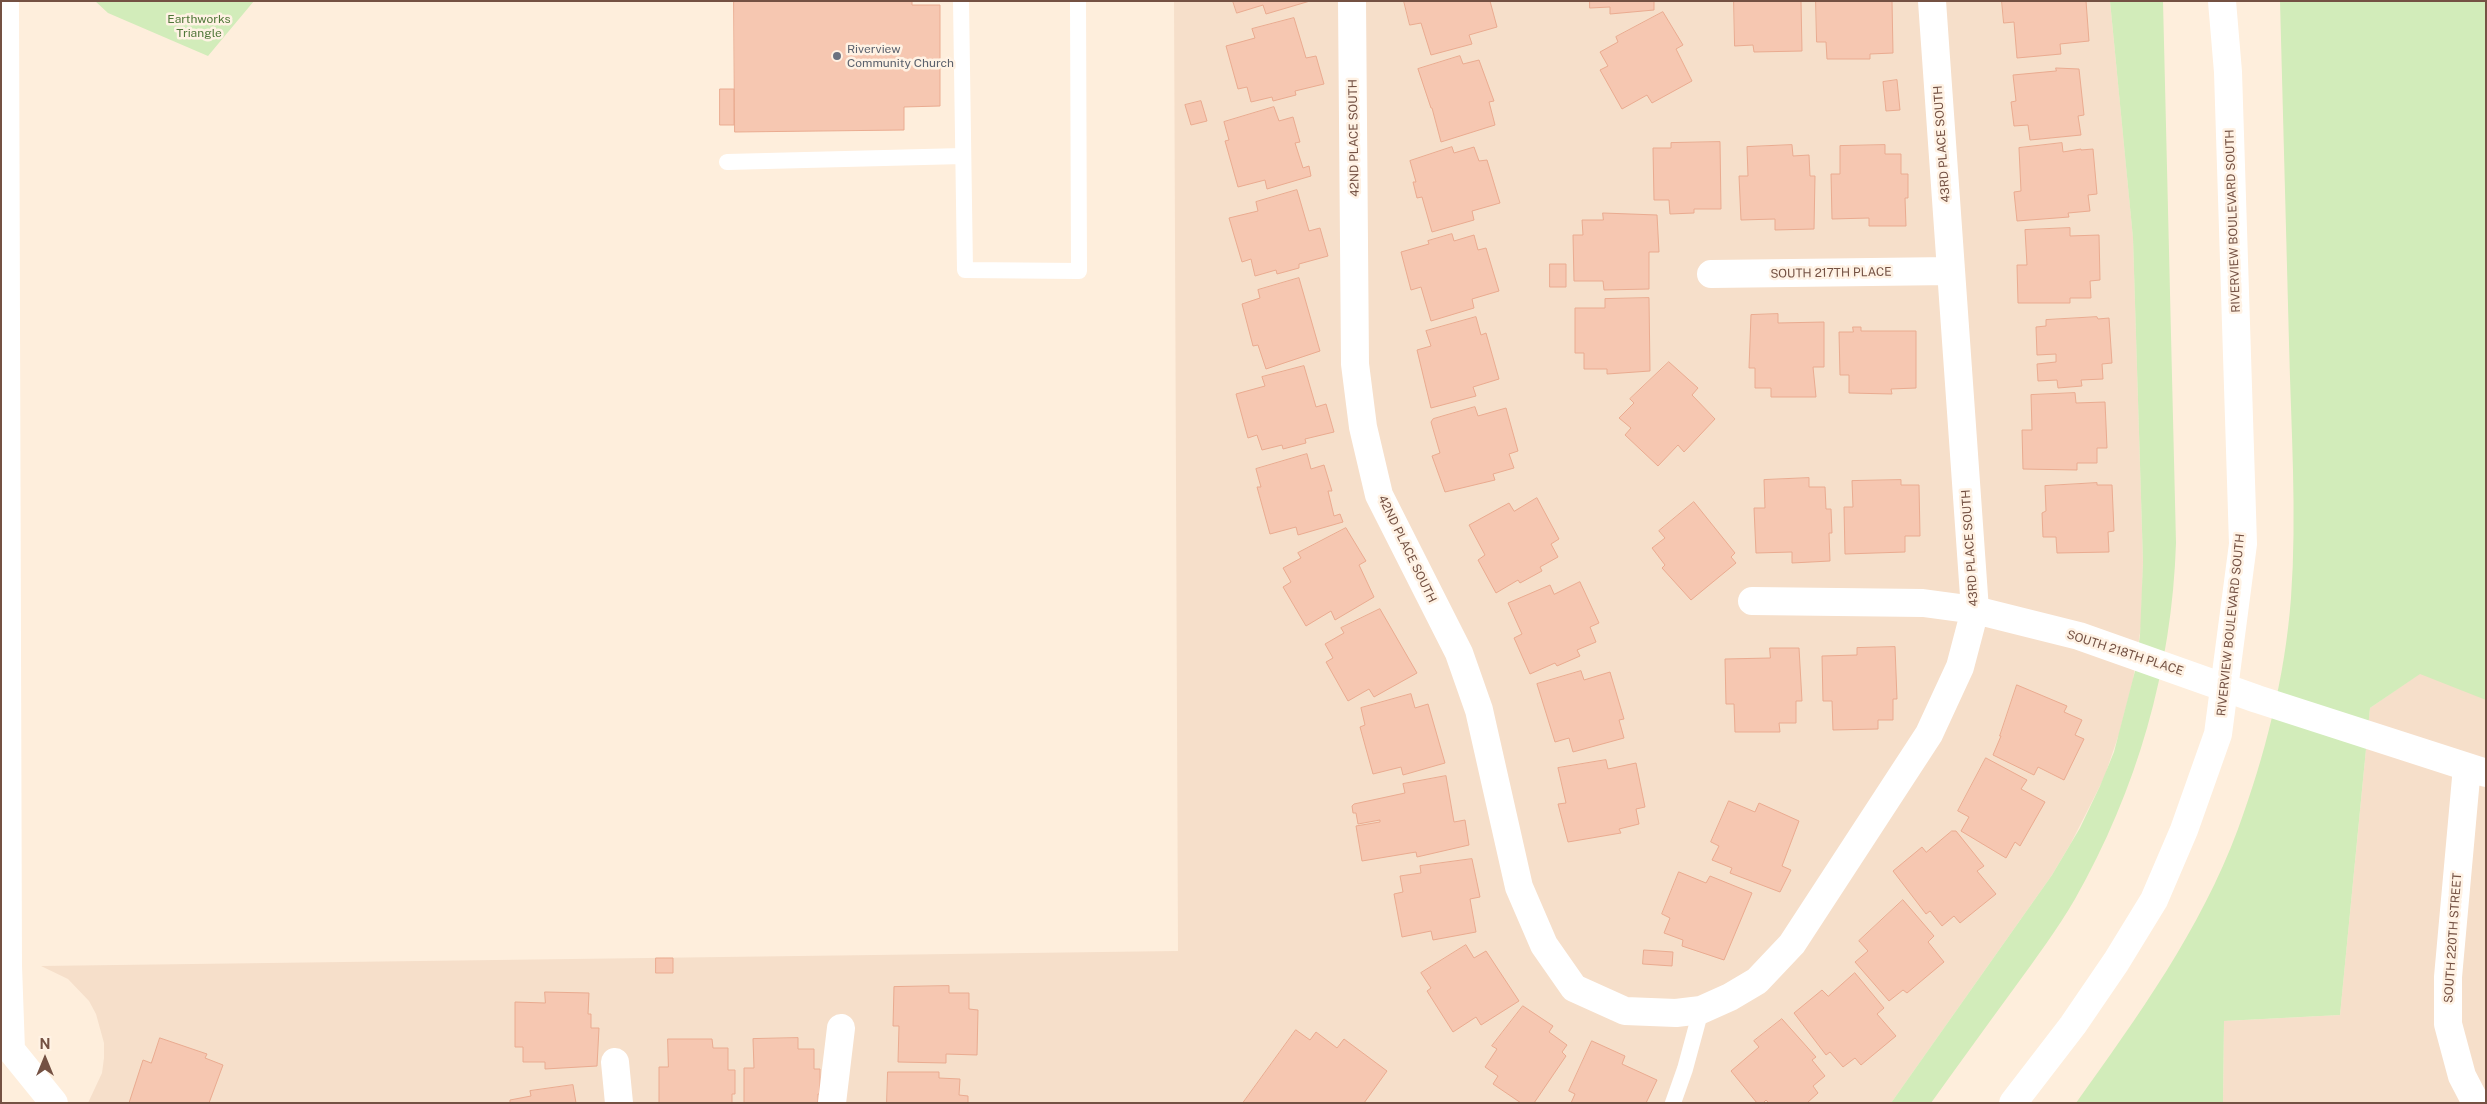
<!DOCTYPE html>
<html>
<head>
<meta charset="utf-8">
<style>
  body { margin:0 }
  #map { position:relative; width:2487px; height:1104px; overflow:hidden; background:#feeedc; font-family:"Public Sans",sans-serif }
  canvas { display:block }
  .frame { position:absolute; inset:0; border:2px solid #745143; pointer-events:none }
  .north { position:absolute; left:20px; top:1034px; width:50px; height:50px; -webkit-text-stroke:4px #fff2e4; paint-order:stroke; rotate:0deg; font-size:14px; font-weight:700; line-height:20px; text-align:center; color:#745143 }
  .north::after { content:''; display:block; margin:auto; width:18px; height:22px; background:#745143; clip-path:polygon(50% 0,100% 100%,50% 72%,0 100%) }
</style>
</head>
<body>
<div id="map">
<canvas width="2487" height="1104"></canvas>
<div class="frame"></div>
<div class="north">N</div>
</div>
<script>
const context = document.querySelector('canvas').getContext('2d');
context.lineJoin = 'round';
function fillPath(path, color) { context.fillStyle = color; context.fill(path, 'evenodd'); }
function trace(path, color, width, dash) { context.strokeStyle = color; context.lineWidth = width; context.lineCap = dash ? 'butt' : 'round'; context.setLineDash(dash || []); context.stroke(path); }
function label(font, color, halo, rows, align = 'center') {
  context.font = font + ' "Public Sans",sans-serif'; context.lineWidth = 5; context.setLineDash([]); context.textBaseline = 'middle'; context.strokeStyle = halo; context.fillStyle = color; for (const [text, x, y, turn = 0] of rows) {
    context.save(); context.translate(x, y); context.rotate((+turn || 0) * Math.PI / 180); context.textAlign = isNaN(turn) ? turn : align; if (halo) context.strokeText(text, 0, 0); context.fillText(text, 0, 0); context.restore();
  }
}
fillPath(new Path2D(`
  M1174,1h936l23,236 10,325 -2,64 -8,54 -14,54 -15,44 -33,65 -19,32 -161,228h-1803l14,-30 2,-15v-15l-8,-29 -7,-13 -21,-22 -27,-13 1137,-15z
  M2486,1v1102h-263l1,-82 116,-6 30,-307 72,-50z`), '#f6dfca');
fillPath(new Path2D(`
  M95,1h159l-46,55 -100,-43z
  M2110,1h53l13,542c-4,126 -39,247 -101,356 -18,31 -39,59 -60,88 -28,38 -56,77 -84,116h-40l161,-228 28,-47 20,-42 14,-34 21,-81 5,-36 3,-73 -10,-324z
  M2280,1h206v699l-66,-26 -50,34 -30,307 -116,6 -1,82h-147c62,-87 124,-172 162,-274 27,-73 47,-152 53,-231 6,-84 0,-170 -2,-255 -3,-114 -6,-228 -9,-342z`), '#d2ecba');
const building = new Path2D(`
  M734,1h178v4h28v101l-36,1v23l-169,2z
  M1233,1h77l-44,13 -3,-9 -26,8z
  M1404,1h86l7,26 -28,8 3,9 -41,11 -10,-32 -11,2z
  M1590,1h64v9l-44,4v-7l-20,1z
  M1734,1h67l1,50 -48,1 -1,-7 -18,1z
  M1816,1h76l1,52 -23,1v5h-43l-1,-17h-9z
  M2002,1h84l3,40 -29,3 1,10 -44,4 -3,-36 -10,1z
  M1663,12l20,33 -7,4 16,32 -40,22 -5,-8 -25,14 -22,-39 8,-4 -8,-14 18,-10 -2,-5z
  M1294,18l12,40 10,-2 8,28 -29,7 1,4 -23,6 -1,-4 -21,5 -4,-15 -9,2 -12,-43 29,-8 -3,-9z
  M1460,56l3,8 16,-4 15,41 -5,1 6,23 -54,17 -9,-34h-1l-13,-39z
  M2056,68l23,1 5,46 -6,1 3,19 -51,5 -2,-15 -14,1 -3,-24 5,-1 -3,-26 43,-4z
  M1897,80l3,30 -14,1 -3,-29z
  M720,89h14v36h-14z
  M1201,101l6,20 -16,4 -6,-20z
  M1274,107l5,14 14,-4 7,25 -5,1 8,25 6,-2 2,10 -44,13 -2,-9 -27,7 -13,-46 4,-1 -5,-18z
  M1720,142l1,67h-27v4l-24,1 -1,-14h-15l-1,-52h18v-5z
  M2062,143l1,9 18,-3v1l12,-1 4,45 -9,1 2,16 -22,2 1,4 -52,4 -3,-29 7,-1 -2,-43z
  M1792,145l1,11 16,-1 1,21h5l-1,53 -39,1v-11l-34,1 -2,-44h9l-1,-29z
  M1885,145v9h16v20h7v24h-3l1,28h-37v-8l-37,1 -1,-45h9v-28z
  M1452,147l2,6 20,-6 5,14 8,-1 13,43 -28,8 2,9 -42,12 -10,-35 -5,1 -4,-16h3l-6,-21z
  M1297,190l12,41 11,-3 8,28 -29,8v4l-22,6 -1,-4 -21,6 -4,-17 -9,3 -13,-44 29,-7 -2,-9z
  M1603,213l54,2 2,37h-10v37l-45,1 -1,-9h-29l-1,-46h10l-1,-15h21z
  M2070,228v8l29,-1 1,45 -10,1 1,17h-21v5h-52l-1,-38h10l-2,-35z
  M1452,234l2,7 20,-6 4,15 8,-2 13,43 -27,8 2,9 -43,13 -10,-34 -10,3 -10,-38 28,-8 -1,-3z
  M1550,264h16v23h-16z
  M1299,278l21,73 -54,18 -8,-24 -5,1 -11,-42 18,-6 -2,-8z
  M1649,298l1,73 -43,3v-5h-23v-16h-9v-45h30v-9z
  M1778,314v9l46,-1v45h-11l3,30h-45v-9h-16v-20h-6l2,-53z
  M1476,317l5,18 5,-2 13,46 -26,8 3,9 -45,12 -14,-58 14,-4 -5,-15z
  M2097,317l1,2 11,-1 3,45 -10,1 1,15 -22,1 1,6 -24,2 -1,-8 -19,1 -1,-17 19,-2v-8l-19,1 -1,-28 10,-1v-6z
  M1853,327h8v4h55v57l-25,1 1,5 -43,-1v-18h-9l-1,-43h14z
  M1669,362l29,26 -6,7 23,24 -31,33 -6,-7 -20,21 -33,-31 6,-7 -12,-10 15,-15 -4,-4z
  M1304,366l12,41 10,-3 8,28 -29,7 1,4 -23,6 -1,-4 -20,5 -5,-15 -9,3 -12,-44 29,-8 -3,-9z
  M2075,393l1,10 29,-1 2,46h-10v15h-20v7l-54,-1 -1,-39h10l-1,-35z
  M1475,407l3,9 28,-8 12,43 -9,3 5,14 -21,6 2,6 -50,12 -13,-36 8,-3 -9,-31 2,-3z
  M1307,454l4,15 13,-4 8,26h-4l6,25 6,-2 3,8 -45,13 -2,-8 -26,7 -13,-47h4l-5,-18z
  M1809,478v9h16l1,22h5l1,24h-3l1,28 -38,2v-11l-36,1 -2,-45h11l-1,-28z
  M1901,480v5h18l1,51h-15v16l-60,2 -1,-47h9l-1,-26z
  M2097,483v2h15l2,46 -6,1 1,20 -52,1 -1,-16h-13l-1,-24 4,-2 -1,-25z
  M1537,498l22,41 -8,5 7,13 -18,10 2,4 -22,12 -2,-3 -22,13 -18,-33 7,-5 -16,-30 40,-22 5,8z
  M1694,502l41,51 -4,4 5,6 -45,37 -29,-32 3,-3 -13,-17 13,-10 -6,-7z
  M1346,528l20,33 -7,4 15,32 -39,23 -4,-9 -25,15 -23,-39 8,-5 -8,-14 18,-10 -3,-5z
  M1580,582l19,41 -9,4 6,15 -19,8 3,6 -23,10 -2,-3 -25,11 -16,-36 8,-4 -14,-31 42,-18 4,9z
  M1380,609l37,64 -43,24 -5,-8 -21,12 -22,-39 7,-4 -8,-14 19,-11 -3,-5z
  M1895,647l2,52h-4v21h-15v9l-45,1 -1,-29h-9l-1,-45 35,-1v-7z
  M1770,648h29l3,53h-6v22h-17l1,9h-45l-1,-28h-8l-1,-45 45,-1z
  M1581,671l3,9 26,-8 14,47 -5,1 5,18 -51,14 -4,-14 -14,4 -18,-58z
  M2017,685l50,21 -3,6 18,8 -7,15 9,4 -20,41 -26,-13 -4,8 -41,-20 8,-19h-1z
  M1411,694l4,14 13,-4 17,59 -42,12 -2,-8 -28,7 -13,-47 5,-2 -4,-17z
  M1986,758l41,22 -6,9 24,13 -25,44 -5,-4 -9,16 -45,-27 8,-14 -11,-6z
  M1606,760l2,9 28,-6 9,44 -9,2 3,15 -20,5 2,4 -53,9 -10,-38 8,-1 -8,-35z
  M1446,776l8,46 11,-2 4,25 -52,12 -1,-5 -54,9 -6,-35 24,-4v-2l-22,4 -2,-11h-3l-1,-7 2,-2 51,-11 -2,-9z
  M1729,801l26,11 4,-9 40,18 -17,45 9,4 -11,22 -50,-19 2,-5 -20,-8 7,-14 -8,-4z
  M1952,831h4l28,35 -7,5 19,23 -36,29 -6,-7 -12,10 -12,-15 -4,3 -33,-43 29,-24 4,5z
  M1472,859l8,38 -10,2 6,33 -43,8 -2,-9 -29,6 -8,-43 9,-2 -3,-16 21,-3 -1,-7z
  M1679,872l27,11 4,-7 42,17 -28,67 -42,-14 1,-6 -19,-7 6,-15 -8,-4z
  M1903,900l31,36 -6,6 16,20 -37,31 -4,-3 -14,11 -34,-39 13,-11 -9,-10z
  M1466,945l8,13 12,-7 33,50 -38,24 -5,-8 -23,15 -26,-41 4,-3 -10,-15z
  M1644,950l29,2 -1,14 -29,-2z
  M656,958h17v15h-17z
  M1855,973l29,35 -7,6 19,22 -35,29 -6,-7 -12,9 -13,-15 -4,3 -32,-42 28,-23 6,6z
  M949,986v7h20v16l9,1 -1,45 -31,-1v9l-48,-1 1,-36h-6l1,-39z
  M545,992l44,1 -1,21h3v14h8l-2,38 -52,3v-7h-22v-15h-8v-45l30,1z
  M1523,1006l30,20 -4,6 18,13 -5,7 4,4 -32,47h-13l-28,-19 5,-8 -13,-9 12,-18 -5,-3z
  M1782,1019l34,38 -4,3 13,16 -12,10 5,7 -11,10h-38l-3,-3 -3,3h-6l-26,-32 28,-24 -5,-6z
  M1296,1030l14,10 6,-8 21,16 7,-9 43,32 -23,32h-121z
  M160,1038l47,16 -2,4 18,7 -14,38h-80l14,-43 8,3z
  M798,1038v11h16v20h6v25h-2v9h-74v-35h10l-1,-29z
  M668,1039h44l1,9h15v22h7v24h-3v9h-73v-36h9z
  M1592,1041l33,15 -3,8 35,16 -11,23h-75l4,-9 -6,-3z
  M888,1072h51v6l21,1 -1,16 9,1v7h-81z
  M573,1085l3,18h-66v-3l21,-4 -1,-5z`);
fillPath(building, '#f6c7b1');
trace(building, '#eaab90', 1);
trace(new Path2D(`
  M961,1l4,269 114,1 -1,-270
  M727,162l236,-6
  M1673,1103l12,-34 16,-59`), '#fff', 16);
trace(new Path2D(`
  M5,1l3,965 3,84
  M1352,1l3,363 8,63 16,68 80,158 20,57 40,177 25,58 30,43 51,23 51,2 25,-3 29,-13 27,-16 35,-37 137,-210 31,-67 15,-57 -43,-609
  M1711,274l240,-3
  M1752,601l171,2 52,7 104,26 178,63 229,74
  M2467,767l-19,210v47l14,52 14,27
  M11,1050l43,53
  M615,1062l4,41
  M832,1103l9,-75`), '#fff', 28);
trace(new Path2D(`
  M2013,1103l60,-78 43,-63 38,-62 30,-70 34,-96 25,-190 -15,-472 -6,-71`), '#fff', 28);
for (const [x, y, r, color] of [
  [837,56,5,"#6b7280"]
]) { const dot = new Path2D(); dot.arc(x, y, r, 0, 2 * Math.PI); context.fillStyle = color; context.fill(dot); trace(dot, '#fff2e4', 2); }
label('12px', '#4f7638', '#fff2e4', [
  ["Earthworks",199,19],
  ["Triangle",199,33]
]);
label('12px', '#5b616d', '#fff2e4', [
  ["Riverview",847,49],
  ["Community Church",847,63]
], 'left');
label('12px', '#745143', '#fff2e4', [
  ["42ND PLACE SOUTH",1354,138,-91],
  ["43RD PLACE SOUTH",1942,144,-94],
  ["RIVERVIEW BOULEVARD SOUTH",2233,221,-92],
  ["SOUTH 217TH PLACE",1831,273,-1],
  ["43RD PLACE SOUTH",1970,548,-94],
  ["42ND PLACE SOUTH",1407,549,64],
  ["RIVERVIEW BOULEVARD SOUTH",2231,625,-84],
  ["SOUTH 218TH PLACE",2125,653,18],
  ["SOUTH 220TH STREET",2453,938,-86]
]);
</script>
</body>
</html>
